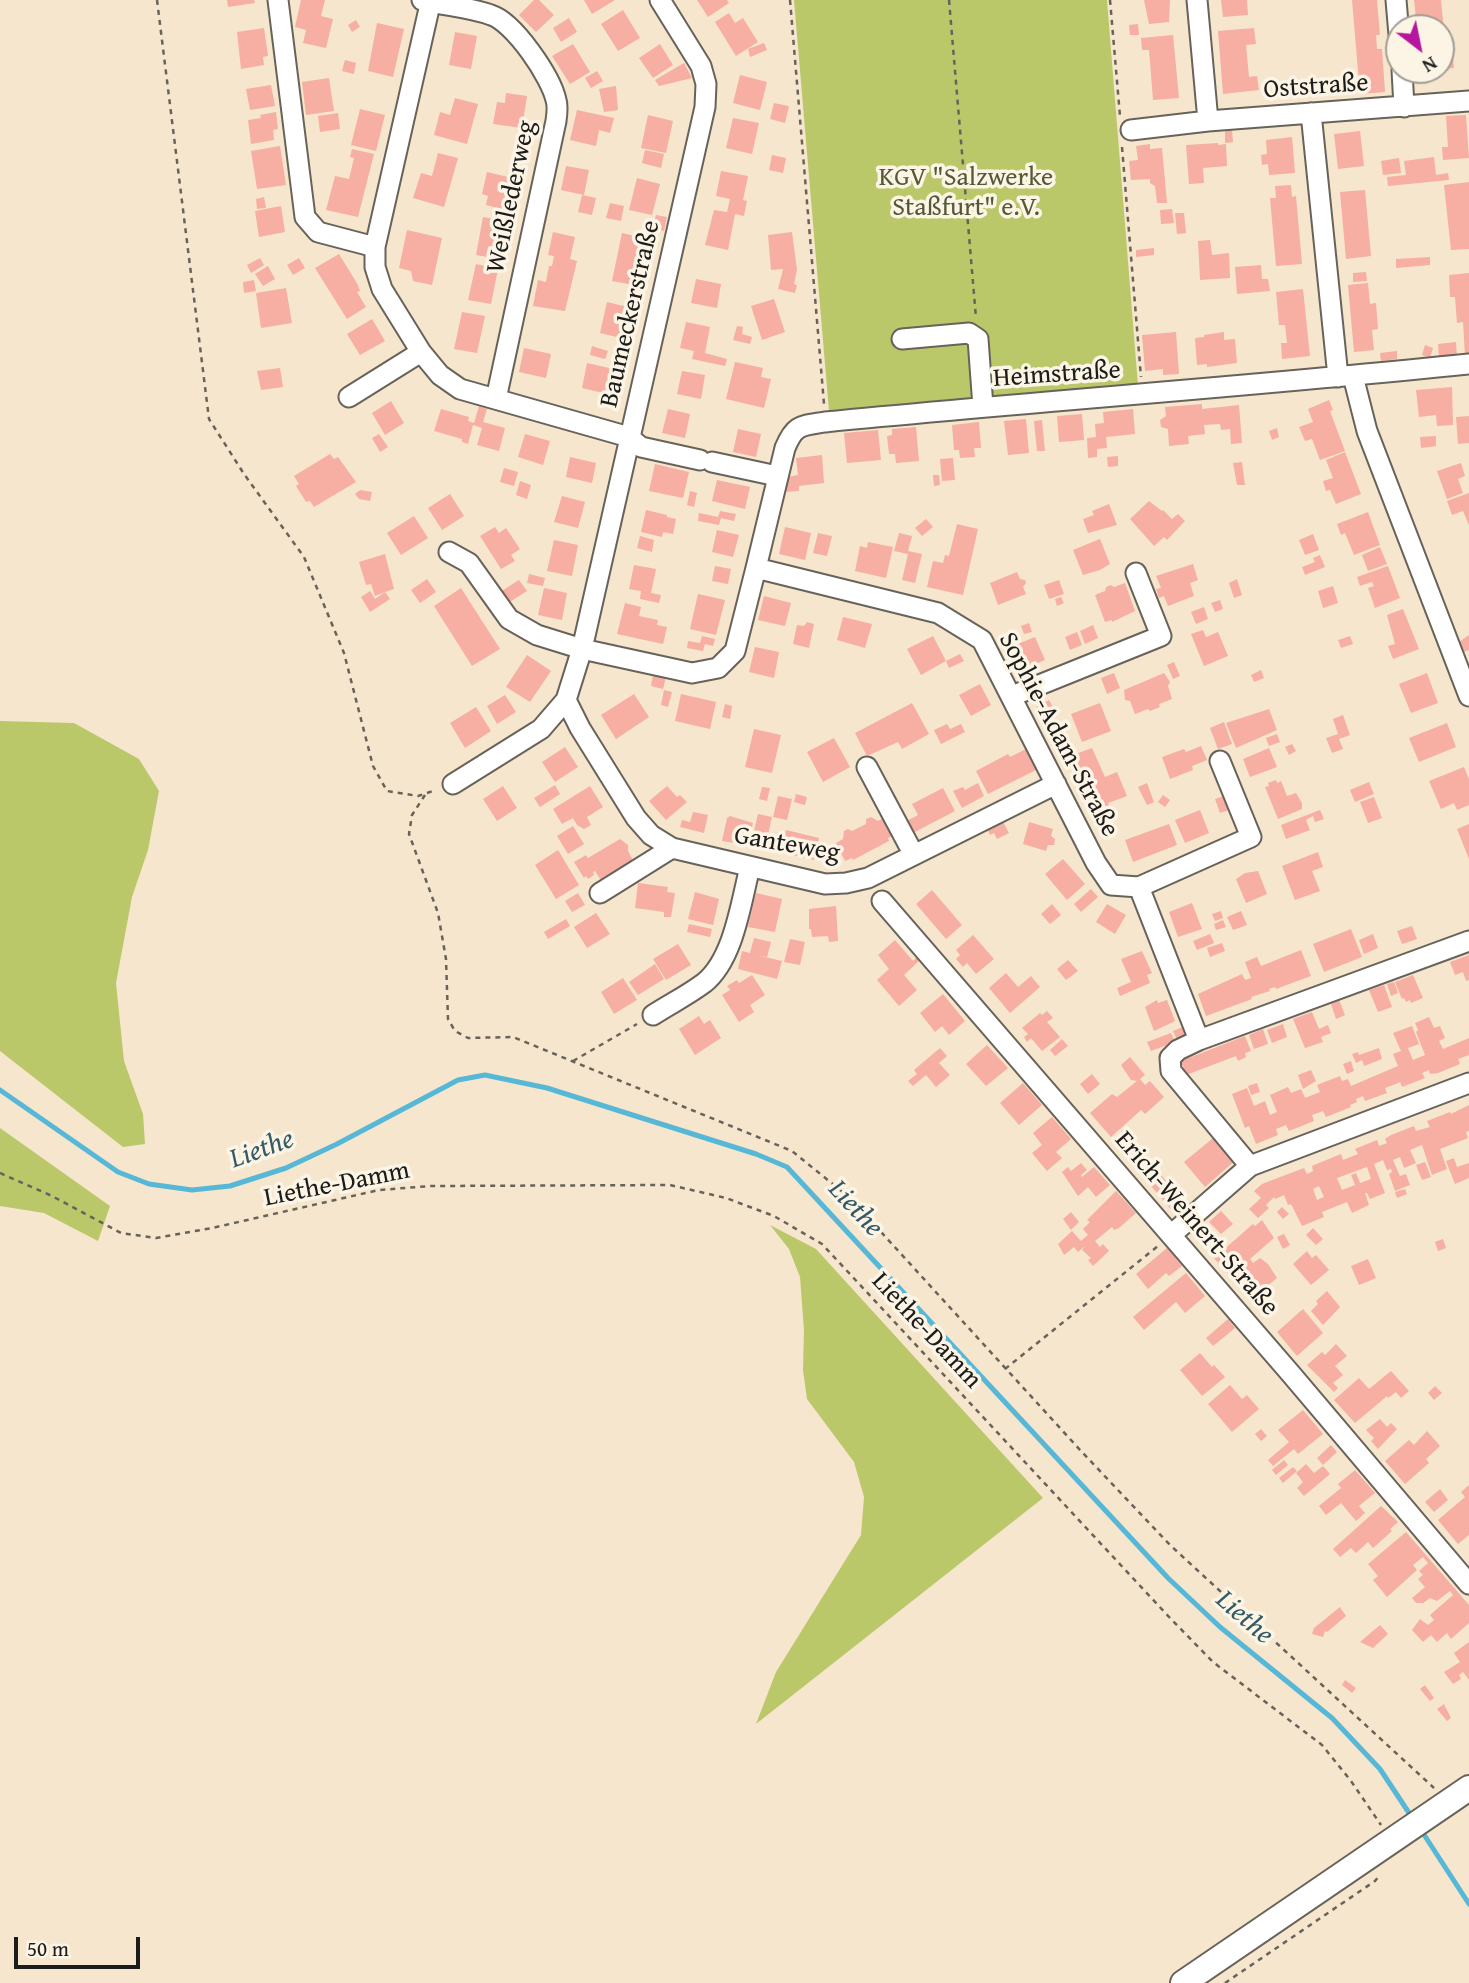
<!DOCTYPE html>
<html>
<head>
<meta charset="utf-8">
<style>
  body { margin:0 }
  #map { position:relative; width:1469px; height:1983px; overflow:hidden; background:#f6e6cd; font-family:"Gentium Book Plus",serif }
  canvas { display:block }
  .north { position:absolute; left:1385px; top:14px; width:70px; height:70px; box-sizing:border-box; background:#fcf5e5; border:2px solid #a29e95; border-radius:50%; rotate:148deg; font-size:19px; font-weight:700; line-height:28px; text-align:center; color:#1c1c1c }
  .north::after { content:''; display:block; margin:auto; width:24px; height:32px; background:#b5179e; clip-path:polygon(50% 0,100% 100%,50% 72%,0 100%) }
  .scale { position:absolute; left:14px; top:1937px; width:126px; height:32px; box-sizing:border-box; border:4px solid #1c1c1c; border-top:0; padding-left:9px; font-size:21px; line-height:24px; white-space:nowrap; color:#1c1c1c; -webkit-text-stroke:5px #fcf5e5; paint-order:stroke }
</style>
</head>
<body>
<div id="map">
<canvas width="1469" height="1983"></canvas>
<div class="north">N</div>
<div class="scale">50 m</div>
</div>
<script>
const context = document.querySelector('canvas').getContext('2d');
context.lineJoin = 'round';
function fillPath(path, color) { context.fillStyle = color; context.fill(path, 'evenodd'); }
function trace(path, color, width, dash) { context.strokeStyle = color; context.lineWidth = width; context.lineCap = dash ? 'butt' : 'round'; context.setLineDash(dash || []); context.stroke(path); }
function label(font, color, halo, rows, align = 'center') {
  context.font = font + ' "Gentium Book Plus",serif'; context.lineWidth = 7; context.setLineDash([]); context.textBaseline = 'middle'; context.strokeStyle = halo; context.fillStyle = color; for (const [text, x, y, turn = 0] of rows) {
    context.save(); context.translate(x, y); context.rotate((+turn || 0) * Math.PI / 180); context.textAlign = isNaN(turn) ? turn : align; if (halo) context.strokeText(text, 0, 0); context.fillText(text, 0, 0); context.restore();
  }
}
fillPath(new Path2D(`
  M794,0h313l31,386 -309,25z
  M0,721l74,2 65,36 20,32 -11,59 -16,47 -16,86 8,78 19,53 2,30 -22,3 -123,-96z
  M0,1128l110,78 -12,35 -54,-28 -44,-7z
  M770,1225l46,24 227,249 -287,226 20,-52 85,-137 3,-38 -10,-35 -47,-63 -4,-29 1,-40 -4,-53 -11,-28z`), '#bac86a');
trace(new Path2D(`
  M0,1090l118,82 31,12 43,6 38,-4 56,-18 51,-24 121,-64 27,-5 62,13 209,66 31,13 381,411 52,49 112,91 48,51 33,50
  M1421,1830l48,74`), '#57b7d6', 5);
fillPath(new Path2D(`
  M227,0h27l1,3 -27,4z
  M301,0h24l-4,16 12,3 -7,29 -23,-5 3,-13 -11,-3z
  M534,0h5l15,15 -18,17 -17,-17z
  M584,0h31l-23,14z
  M697,0h30l2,3 -21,14z
  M1144,0h26l-1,22 -20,2z
  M1221,0h26l1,15 -25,2z
  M1352,0h25l3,35h-4l1,14h5l3,43 -25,2z
  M1414,0h27l3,31 6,-1 4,38 -13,1v-41h-24z
  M623,10l17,28 -22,13 -17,-27z
  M729,13l6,10 8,-5 15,24 -22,14 -21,-34z
  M569,18l8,14 -16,10 -8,-14z
  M356,20l4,7 -8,5 -4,-7z
  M377,23l27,6 -11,48 -25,-6z
  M1138,24l1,11h-9l-1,-10z
  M264,28l4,28 -5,1 1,8 -23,4 -4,-37z
  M1254,28l2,16 -10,1 3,32 8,-1 2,14 -36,4 -5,-63z
  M455,32l22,4 -6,33 -22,-4z
  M1173,35l6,63 -26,2 -4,-50h-7l-1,-12z
  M764,43l3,7 -17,7 -2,-8z
  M573,44l17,28 -20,12 -18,-28z
  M660,44l13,21 -20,13 -14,-20z
  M345,60l11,3 -2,11 -12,-3z
  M684,63l8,15 -33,8 -4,-6z
  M597,71l6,10 -12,7 -6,-10z
  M740,75l27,7 -7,28 -27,-7z
  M329,78l5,33 -28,4 -4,-33z
  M271,85l4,21 -25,4 -4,-21z
  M616,86l2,24 -14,2 -5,-23z
  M506,93l21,3 -5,32 -29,-4 4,-22 8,1z
  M455,98l23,6 -11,40 -33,-9 6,-23 10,3z
  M774,103l15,3 -4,17 -15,-4z
  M360,109l25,6 -9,36 -25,-6z
  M577,110l37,8 -4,15 -11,-3 -3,16 -26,-6z
  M276,112l2,17 -5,1 1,10 -23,4 -3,-24 13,-2 -1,-3z
  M338,113l2,16 -20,3 -2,-16z
  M648,115l25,6 -7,32 -25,-5z
  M1466,115l3,43 -26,2 -1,-13h6l-2,-31z
  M733,118l26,5 -7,31 -26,-6z
  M1232,130l1,12 -8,1v-12z
  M1360,131l4,35 -26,3 -4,-35z
  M1292,137l3,36 -26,2 -1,-11 -6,1 -1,-10 6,-1 -1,-14z
  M1218,143v2l8,-1 1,22 -24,2 1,15 -15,1 -3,-39z
  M1150,144v5l12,-1 5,55h-10l-2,-17 -5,-3v-4l-19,1 -2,-19 9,-1 -2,-14z
  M280,146l6,39 -29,4 -6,-38z
  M352,149l22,5 -16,63 -32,-7 9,-34 14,3 5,-21 -4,-1z
  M645,150l19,4 -3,14 -19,-5z
  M438,153l20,5 -14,49 -31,-9 8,-25 11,3z
  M772,155l14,3 -3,15 -14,-3z
  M1434,157l2,18 12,-2 1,7 -61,6 -1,-9 19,-2 -2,-14z
  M1399,158l2,15 -18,2 -2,-14z
  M566,166l23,4 -5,25 -23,-5z
  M721,171l27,5 -5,24 4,1 -3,15 -9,-2 -7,36 -23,-5 9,-35 13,2 3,-13 -14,-3z
  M487,172l34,8 -8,32 -27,-7 2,-9 -6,-2z
  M637,178l23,6 -8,31 -23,-5z
  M1469,182v67l-18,1 -7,-65z
  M1291,185l1,12 4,-1 6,68 -26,2 -6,-68h6l-1,-12z
  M1365,190l6,66 -25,3 -6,-67z
  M582,195l14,3 -4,17 -14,-3z
  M264,197l2,11 -9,1 -1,-10z
  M610,203l14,3 -3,15 -15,-3z
  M281,206l4,26 -26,5 -4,-26z
  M1172,209l2,14 -13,1 -1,-14z
  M1175,213h9l2,20 -9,1z
  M656,215l11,2 -3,14 -11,-3z
  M483,217l22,4 -6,38 -23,-4z
  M407,230l35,8 -10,47 -19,-4 -2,-10 -12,-3z
  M553,232l22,5 -5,22 7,2 -12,50 -32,-5 5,-26 8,2 3,-16h3l2,-10 -6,-1z
  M792,232l5,38 -3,14 3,1 -2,8 -17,-4 5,-20 -12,1 -3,-35z
  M622,233l25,6 -7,34 -3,-1 -3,13 -22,-4z
  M1210,240l2,15 17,-2 1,25 -30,2 -2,-39z
  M1154,248v7l-18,2v-7z
  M339,254l19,31 2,6 -3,1 9,15 -19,12 -32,-51z
  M1430,257v8l-34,3v-9z
  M260,258l4,7 -13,8 -4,-8z
  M299,258l6,10 -12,7 -6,-10z
  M476,264l22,5 -7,35 -23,-4z
  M1261,265l1,14h6l2,12 -33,3 -2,-27z
  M268,266l7,13 -12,7 -8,-12z
  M1366,272l1,9 -14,1v-9z
  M1469,273v82l-4,1 -2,-34 -6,1 -2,-26h-5l-1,-22z
  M696,279l25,5 -4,24 -26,-5z
  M254,280l2,11 -12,2 -1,-11z
  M1368,283l2,21 6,-1 2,26 -6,1 2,20 -20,2 -6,-67z
  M286,288l6,35 -31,5 -5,-35z
  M1303,289l7,67 -28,3 -1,-16h6l-2,-18h-6l-3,-33z
  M774,299l11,33 -23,8 -11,-34z
  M607,302l25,6 -7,31 -25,-6z
  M462,312l23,4 -8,37 -23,-4z
  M372,319l13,22 -25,14 -13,-21z
  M686,322l24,5 -5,26 22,6 -2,7 -33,-7 2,-8 -14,-3z
  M737,326l6,1 -1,7 10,3 -2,7 -17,-4z
  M1176,332l3,42 -16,1v-6l-18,2 -3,-36z
  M1224,332v8l11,-1 2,24 -30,4v-3l-10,1 -2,-27 9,-1v-2z
  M1456,342l1,15 -18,2 -1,-15z
  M1425,345l8,3 -3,10 -8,-3z
  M592,346l16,5 -3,8 -15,-4z
  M524,348l27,6 -5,24 -27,-6z
  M1397,351v8l-16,2 -1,-8z
  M735,362l28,6 -2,9 10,2 -7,29 -38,-9z
  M587,363l31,7 -6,25 -30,-7z
  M280,368l3,19 -22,3 -4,-19z
  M682,371l23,4 -4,24 -24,-5z
  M1452,387l1,38 -16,1 -1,-11 -17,2 -3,-27z
  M1329,400l4,10 -3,1 15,40 -25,9 -8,-21 -7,2 -6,-14 14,-5 -5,-13z
  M391,401l13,22 -19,12 -13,-22z
  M1202,404v5l37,-4 3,38 -11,1 -1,-15 -9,1 -1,-6 -16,1 1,9 -17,2 1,8 -20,2 -1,-17 -7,-2 -1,-7 6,-4 -1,-9z
  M479,406l8,3 -4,13 22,6 -6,23 -22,-6 5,-17 -9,-3 -5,19 -6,-2v-3l-28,-8 7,-22 28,8 -1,4 6,2z
  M668,409l22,5 -5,24 -23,-5z
  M1133,409l2,25 -29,3 1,11 -10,1v8l-9,1 -1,-20 9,-1 -1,-13 9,-1 -1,-11z
  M1082,414l2,26 -25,2 -2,-26z
  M1469,416v27l-11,1 -2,-27z
  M1026,419l3,34 -21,2 -4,-34z
  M1042,420l3,31h-8l-3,-30z
  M979,422l2,26h-7l1,9 -15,1 -1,-8h-5l-2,-25z
  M916,427l3,34 -23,2 -1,-9h-6l-2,-18 5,-1v-6z
  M1277,428l2,9 -7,3 -3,-9z
  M738,429l23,5 -5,23 -23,-5z
  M878,430l3,30 -34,3 -3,-30z
  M379,434l9,13 -8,5 -8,-14z
  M525,434l25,7 -7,24 -25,-8z
  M1436,436v10l-15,2 -1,-11z
  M1345,452l16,42 -25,10 -6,-14 -4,1 -3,-10 10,-3 -7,-18z
  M330,454l4,5 4,-2 18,25 -42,25 -4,-6 -4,1 -10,-16 3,-2 -5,-8z
  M822,455l2,28 -25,3v5l-15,1 -1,-10h4v-5l11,-2 -2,-17z
  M1118,456v10l-10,1 -1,-10z
  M570,457l26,6 -4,20 -26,-6z
  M953,458l2,22 -13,1 -2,-22z
  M1242,462l3,23h-8l-4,-22z
  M1461,463l4,13 -7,3 5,14 -16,6 -10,-28z
  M655,464l34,8 -6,26 -34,-7z
  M504,468l14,4 -4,14 -14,-4z
  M933,475h6l1,10 -6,1z
  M717,480l33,7 -5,22 -33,-8z
  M520,481l11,4 -4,14 -11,-4z
  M360,490l12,2 -2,9 -11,-2 -4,-5z
  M690,491l7,2 -3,14 -7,-2z
  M1469,493v32l-6,-14 -11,4 -5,-14z
  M450,494l14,22 -22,14 -14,-22z
  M562,496l23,6 -7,26 -24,-6z
  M1149,501l13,10 1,-1 9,9 6,-5 7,7 -18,19 -3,-3 -10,9 -24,-27z
  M1109,504l8,21 -29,8 -5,-14 11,-4 -2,-4z
  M646,510l21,5v2l9,2 -3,15 -10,-2 -1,5 -21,-5z
  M720,511l16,3 -2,7 -13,-3 -2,7 -21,-4 1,-8 19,4z
  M1368,512l12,33 -26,10 -9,-22 -4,2 -4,-11z
  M414,516l14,22 -27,17 -14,-22z
  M926,519l7,8 -11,9 -7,-8z
  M957,524l21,5 -15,66 -36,-8 6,-26 10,2 2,-8 4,1z
  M495,527l4,6 7,-5 14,21 -9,6 4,6 -14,8 -21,-33z
  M785,527l26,6 -6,27 -26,-6z
  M717,530l22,5 -6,22 -21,-5z
  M818,533l14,3 -5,20 -14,-3z
  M899,533l13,3 -4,15 14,3 -7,29 -13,-3 6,-26 -14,-3z
  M1313,534l6,16 -14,5 -6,-15z
  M640,536l14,4 -2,12 -15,-4z
  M1100,539l10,25 -10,6 -17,5 -10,-25z
  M554,540l24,5 -6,31 -25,-5z
  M868,542l25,5 -7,31 -31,-7 5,-25 7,2z
  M1380,547l7,17 -19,7 -6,-16z
  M385,554l9,35 -9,3 5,7 -20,13 -9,-15 9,-6 5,8 10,-7 -10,4 -4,-12 -5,1 -7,-23z
  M1320,555l5,12 -20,8 -3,-8 13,-5 -2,-4z
  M1193,564l5,16 -8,3 4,13 -26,10 -4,-10 -5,2 -3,-9 5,-1 -5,-12z
  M634,565l22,4 -5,24 10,2 -2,8 -19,-4 1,-8 -12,-2z
  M715,566l16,3 -3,15 -16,-3z
  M1388,566l12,32 -25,10 -7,-20 6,-2 -2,-4 -12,4 -3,-9z
  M1017,572l3,7 5,1 1,3 -3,4 3,7 -28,11 -8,-22z
  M529,574l16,4 -2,8 -16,-3z
  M427,579l9,13 -16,11 -9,-13z
  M1237,579l5,16 -8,3 -5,-15z
  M519,580l8,11 -19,12 -8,-11z
  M1059,580l5,14 -15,5 -5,-14z
  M1125,583l10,28 -23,11v-2l-7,2 -10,-27 10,-4 1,-4 5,-2 3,2z
  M1333,586l5,17 -15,5 -5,-17z
  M461,588l39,61 -28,17 -38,-60z
  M544,588l23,5 -5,27 -24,-5z
  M698,594l27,6 -9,35 -26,-6z
  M764,596l27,7 -6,23 -27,-6z
  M1061,597l3,6 -7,3 -2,-7z
  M1220,600l3,9 -8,3 -4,-9z
  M625,603l16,4 -2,9 19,4 -1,5 10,2 -4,17 -46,-10z
  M1204,607l4,12 -12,5 -5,-12z
  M1403,609l16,40 -26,10 -5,-13 7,-2 -8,-29z
  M843,617l29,7 -7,24 -28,-8z
  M807,622l7,2 -5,24 -16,-4 4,-19 7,1z
  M1029,623l3,9 -8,2 -3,-8z
  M1093,625l5,13 -13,6 -5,-13z
  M1203,630l3,7 12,-5 10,24 -24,10 -13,-32z
  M1077,632l5,13 -12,5 -5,-13z
  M1469,635v15l-5,2 -5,-10z
  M702,636l13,3 -2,7 -8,-2 -2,7 -16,-3 1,-7 12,2z
  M933,636l13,25 14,-7 4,7 -15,7 -3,-7 -25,14 -14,-26z
  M1350,636l3,8 -12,4 -3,-8z
  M1035,637l10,23 -22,9 -10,-23z
  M755,647l24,5 -5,26 -25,-6z
  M527,655l24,16 -21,31 -24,-15z
  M1174,662l6,14 -7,3 -6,-14z
  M1261,670l3,8 -10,4 -3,-7z
  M1114,673l6,15 -13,6 -6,-16z
  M1164,673l6,9 -2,4 4,13 -13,5 1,3 -10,4 -2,-2 -13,5 -5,-13 -5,-1 -1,-10z
  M1427,673l11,30 -27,10 -12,-29z
  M653,675l13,2 -3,12 -12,-3z
  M980,684l11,21 -20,11 -12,-21z
  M664,690l8,2 -4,15 -7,-2z
  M634,694l15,23 -33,22 -15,-24z
  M681,694l35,8 -6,27 -35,-8z
  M505,695l11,17 -19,12 -10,-18z
  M1049,700l7,13 -13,7 -7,-13z
  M912,703l17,31 -27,15 -4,-7 -31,14 -12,-23z
  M1100,703l11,28 -29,11 -11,-28z
  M725,704l7,2 -2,13 -8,-2z
  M476,707l15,24 -26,17 -15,-25z
  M1269,709l8,21 -41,18 -10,-25z
  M1343,715l7,20 -11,4 4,10 -11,4 -6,-15 12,-4 -5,-15z
  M1224,722l8,22 -14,5 -8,-21z
  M1447,723l9,24 -37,15 -10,-24z
  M947,724l3,5 11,-5 4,8 -24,12 -7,-14z
  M754,729l27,6 -9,38 -27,-6z
  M1277,734l3,8 -11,4 -3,-8z
  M834,738l16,29 -27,15 -16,-30z
  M1292,744l4,7 -7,4 -4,-8z
  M1201,746l6,14 -15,6 1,4 -23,9 -8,-22 22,-8 2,3z
  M565,747l13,20 -23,15 -13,-20z
  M1028,748l10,21 -50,25 -12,-23 32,-17 2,3z
  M1092,748l13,29 12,-5 10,24 -19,7 2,6 -14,5 -6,-22 -4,-3 -13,-34z
  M1269,748l8,19 -27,10 -7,-18z
  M1464,767l5,12v26l-12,5 -3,-7 -13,6 -12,-28z
  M1276,780l1,3 4,-2 6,15 9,-3 6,10v6l-24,10 -13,-32 4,-1 -1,-3z
  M1369,782l5,12 -19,8 -5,-12z
  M978,783l6,13 -22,12 -9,-17 10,-4 2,3z
  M1147,783l7,19 -7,3 -9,-18z
  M555,785l5,9 -20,13 -6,-9z
  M503,786l14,22 -20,13 -14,-22z
  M590,786l13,21 -16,10 4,8 -7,4 -7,-4 -4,-7 -11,6 -9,-15z
  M667,786l10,11 3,-2 7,7 -21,18 -17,-19z
  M762,787l8,1 -3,13 -8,-2z
  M943,788l12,23 -44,23 -6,-12 13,-7 -6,-11z
  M796,794l11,3 -2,8 -11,-3z
  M1230,794l5,14 -15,5 -5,-14z
  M1163,795l7,5 -5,7 -7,-5z
  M778,796l14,3 -5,21 -14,-3z
  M1374,797l8,21 -14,5 -8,-21z
  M1200,810l9,23 -24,10 -10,-23z
  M1320,810l4,9 -9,3 -2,-6 -7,4 4,10 -24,9 -5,-14z
  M693,812l15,3 -4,18 -24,-6 2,-7 8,2z
  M758,814l14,3 -5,22 -14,-4z
  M730,816l23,7 -5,22 -26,-4 5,-23z
  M871,817l7,4 7,-4 9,18 -6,3 1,3 -36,19 -1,-2 -7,3 -9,-18 7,-4 1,-8 4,-2 4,2 14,-7v-5z
  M1002,820l7,13 -12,6 -3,-6 -4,2 -3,-7z
  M1029,822l24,7 -2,7 4,3 -1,6h-6l-2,6 -23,-7z
  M1169,824l8,21 -44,17 -8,-22z
  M1469,824v35l-12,-30z
  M573,826l11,18 -16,10 -11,-18z
  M786,830l33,8 -5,22 -33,-8 1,-3 -8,-2 3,-15 8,2z
  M620,839l8,6v6l6,11 -32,20 -7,-11 -2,1 1,3 -6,4 -2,-3 -2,2 -10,-16 12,-7 2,3z
  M558,850l21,35 -23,14 -21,-34z
  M1318,852l5,15 -11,4 8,20 -25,9 -13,-34z
  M1063,859l22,25 -18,16 -22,-26z
  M1258,871l9,23 -21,9 -10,-24 9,-6z
  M638,883l30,4 -1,5 8,1 -4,24h-7v-5l-29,-4z
  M1091,889l7,8 -17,15 -7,-8z
  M932,890l30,35 -16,14 -30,-35z
  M695,892l24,7 -6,26 -25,-6z
  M578,893l7,12 -13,7 -7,-11z
  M756,893l26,6 -7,33 -27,-5z
  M1192,903l10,26 -24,8 -9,-25z
  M1052,904l9,11 -11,9 -9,-10z
  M1107,904l19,11 -11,19 -19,-12z
  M836,906l2,35 -9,1 -1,-6 -16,1 -1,-8h-2v-20z
  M1221,911l2,7 -8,3 -3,-7z
  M1241,911l6,14 -14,5 -6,-13z
  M596,913l14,21 -23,14 -13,-21z
  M566,919l4,7 -22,13 -4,-7z
  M1223,920l3,7 -10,3 -2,-6z
  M689,924l23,5 -2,8 -23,-5z
  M1412,926l5,13 -15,5 -5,-13z
  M1351,929l11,28 -38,15 -11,-28z
  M1210,934l4,9 -17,7 -4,-9z
  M1373,934l5,14 -14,6 -5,-14z
  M973,935l21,24 -18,15 -9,-11 -4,4 -7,-8 4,-4 -4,-5z
  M754,938l17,4 -4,15 -11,-2 26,6 -5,18 -39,-10 4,-18 8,2z
  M790,939l15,3 -5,23 -16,-3z
  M895,940l18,21 4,-4 3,3 -16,15 13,15 -18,16 -22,-26 12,-11 -11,-14z
  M1222,943l3,8 -15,6 -3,-9z
  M678,944l13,21 -25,15 -13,-21z
  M1301,950l10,26 -35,13 -1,-2 -6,2 1,2 -19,6 1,2 -46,17 -8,-22 44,-20 3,6 6,-2 -6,-16 12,-5 4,9z
  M1142,951l10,22 -5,2 3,8 -30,13 -3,-8 14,-6 -10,-23z
  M1469,955v25l-3,1 -3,-9 -8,3 -5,-13z
  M1068,960l10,11 -12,9 -9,-11z
  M655,964l9,15 -26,16 -9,-13z
  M1006,973l12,14 13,-11 9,11 -30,26 -21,-25z
  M752,975l13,20 -15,10 4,7 -15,10 -17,-27 8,-5 -3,-4 10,-6 2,3z
  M1413,975l10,23 -12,5 -1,-3 -4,2 -2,-4 -2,1 -7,-17z
  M623,978l14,22 -23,14 -13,-22z
  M1394,982l4,11 -7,3 -4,-12z
  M1384,985l8,22 -14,5 -9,-22z
  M943,994l22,27 -16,14 -7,-9 -7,6 -15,-19z
  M1157,1000l1,3 9,-3 8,21 -21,10 -9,-24z
  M1339,1000l6,15 -9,4 -5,-15z
  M1047,1011l6,7 -6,4 13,15 -18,14 -11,-13 -4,4 -3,-5 4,-3 -6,-6 18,-15 2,2z
  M1312,1012l7,17 9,-4 3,8 -10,4 2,5 -18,6 -12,-29z
  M699,1016l5,8 6,-4 11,18 -26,17 -16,-26z
  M1429,1017l5,11 6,-2 5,12 -6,3 4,8 26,-11v17l-11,4 2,5 -22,9 -8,1 -1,-4 -7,3 3,5 -23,9 -2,-5 -7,3 -8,3 2,5 -22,8 -2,-5 -7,3 1,3 -7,3 1,2 -25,10 -3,-6 -11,4 2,6 -25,10 -3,-6 -10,4 2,6 -22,9 -7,-18 -4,2 -13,-34 15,-6 7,18 11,-5 5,14 7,-3 -7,-17 18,-8 3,6 10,-4 4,9 15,-6 -3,-7 23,-9 2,5 6,-2 3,7 47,-20 -5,-12 8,-3 -8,-18 19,-7 7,18 -11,4 5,12 12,-5 -9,-23 2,-2 -3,-7z
  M1283,1024l4,13 -15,6 -5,-13z
  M1185,1026l4,10 -12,4 -4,-9z
  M1263,1029l5,15 -14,5 -5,-14z
  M1171,1033l4,9 -24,9 -4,-9z
  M1245,1036l6,15 -6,2 1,4 -8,4 -2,-5 -50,19 -5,-14z
  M1062,1039l6,7 -13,10 -5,-6z
  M987,1045l21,23 -22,18 -20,-22z
  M940,1048l7,8 -8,7 11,12 -14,12 -10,-12 -13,11 -5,-5 9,-7 -3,-4z
  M1379,1048l3,11 -18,7 -2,-6 -6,3 -4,-9 6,-2 1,3z
  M1130,1057l15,18 -5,4 5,6 5,-4 14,16 -19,17 -4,-4 -30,27 -21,-24 22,-19 5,3 20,-16 -6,-1 -10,-15z
  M1351,1061l3,10 -7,3 -4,-10z
  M1311,1070l5,11 -13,8 -5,-14z
  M1092,1074l8,10 -12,10 -8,-10z
  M1023,1083l19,22 -23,20 -19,-22z
  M1257,1083l3,9 -9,3 -3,-9z
  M1469,1105v26l-3,1 2,6 -28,11 7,20 -15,6 -10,-30 -12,5 6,13 -12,5 -4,-11 -7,3 7,16 6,-2 4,11 -15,6 -6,-17 3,-2 -1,-3 -4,1 -4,-10 -9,4 11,29 -15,6 -3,-6h-2l4,12 -17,8 -5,-11 -25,10 2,5 -22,9 -11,-22 -3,1 -4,-10 -9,4 -1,-2 -8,8 3,3 -11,10 -9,-9 12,-11 -7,-7 8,-7 42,-16 3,6 6,-3 -1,-5 7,-3 22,-9 2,6 15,-6 -3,-5 22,-9 2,6 8,-3 -2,-4 6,-4 23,-9 2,5 14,-4 -3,-6 23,-9 1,2zM1367,1167l4,12 -11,4 -4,-10 -5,2 4,10 -13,5 -5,-12zM1319,1186l5,11 -7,3 -4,-11z
  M1052,1117l19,22 -15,13 6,6 -15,13 -15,-18 10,-8 -9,-12z
  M1218,1134l20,24 -33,29 -21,-25z
  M1454,1158l3,9 12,-4v15l-14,6 -9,-23z
  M1425,1162l6,15 -9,3 -6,-15z
  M1081,1163l6,7 -6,5 1,2 12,-10 16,18 -14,12 -8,-10 -10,9 -16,-24 6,-5 3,4z
  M1156,1169l29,34 -11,10 -29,-34z
  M1405,1189l2,5 -10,4 -2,-6z
  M1116,1191l20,22 -17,15 -5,2 -2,-3 -17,14 5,6 3,-3 6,7 -16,15 -5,-6 3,-2 -9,-8 3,-4 -7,6 -4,-5 -10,8 -6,-11 14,-13 9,10 7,-6 -5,-6 7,-7 -3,-2z
  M1282,1207l7,7 -6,5 -6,-7z
  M1221,1211l12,13 -12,10 -12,-12z
  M1071,1212l8,10 -8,8 -8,-11z
  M1262,1220l12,18 -24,21 3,4 7,-5 8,6 9,14 -22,18 -19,-17 -2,2 -20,-23 39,-34 2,2z
  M1313,1228l10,11 -7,6 -10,-10z
  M1284,1234l6,11 -7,4 -6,-12z
  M1443,1239l3,9 -8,3 -3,-9z
  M1167,1248l15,18 -13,10 -3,-3 -18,16 -12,-15z
  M1307,1251l5,7 4,-3 13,15 -18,15 -18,-21z
  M1368,1259l8,19 -17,7 -8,-19z
  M1186,1273l19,23 -20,17 -9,-11 -32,28 -11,-13z
  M1327,1291l13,16 -17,18 -12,-14 7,-7 -2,-3z
  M1303,1309l20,24 -26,23 -20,-24z
  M1228,1319l7,9 -22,18 -7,-8z
  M1336,1344l11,12 -12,10 8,9 -10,8 5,5 -4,4 -27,-27 15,-13 3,3z
  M1200,1353l12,14 2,-2 11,12 -23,19 -22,-26z
  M1391,1371l18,20 -8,7 -5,-6 -8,6 -1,-2 -32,27 -21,-23 25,-22 10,11z
  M1230,1385l12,14 5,-4 12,14 -27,23 -24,-28z
  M1435,1386l7,7 -8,7 -6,-7z
  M1303,1410l20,24 -25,20 -4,-5 -21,17 -5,-6 21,-18 -11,-12z
  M1380,1419l7,8 4,-4 6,6 -19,20 -7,-8 3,-3 -8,-8z
  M1261,1429l6,7 -6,5 -6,-7z
  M1427,1431l13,15 -14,13 3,4 -24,21 -20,-23 24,-21 5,5z
  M1331,1445l6,7 -14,13 -6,-7z
  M1284,1460l4,5 -12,10 -4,-5z
  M1306,1464l8,9 9,-7 7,8 -26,22 -7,-8 6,-6 -7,-9z
  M1293,1467l4,4 -14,12 -4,-5z
  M1355,1470l20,23 -16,13 6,7 -9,8 -15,-18 -15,12 -7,-9 22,-18 -3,-4z
  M1469,1485v50l-11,9 -20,-24 27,-23 -4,-5z
  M1440,1489l8,11 -14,12 -9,-10z
  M1381,1506l17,16 -8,7 2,2 -19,17 -5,-6 -12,11 -5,-5 -11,9 -7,-8z
  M1406,1532l63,73v18l-18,16 -4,-6 -10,9 -6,-7 -8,7 -11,-12 8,-11 8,6 6,-5 -4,-5 23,-20 -3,-4 -13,10 -7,-3 -7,5h-7l-4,-5 13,-11 -7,-8 5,-4 -4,-4 9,-8 -5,-6 -10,8 4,5 -30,27 -14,-17 5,-4 -10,-12z
  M1340,1607l6,9 -19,16 -2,-1 -2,6 -11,-3 2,-6z
  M1380,1625l8,9 -15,14 -13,-6z
  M1469,1642v38l-6,-8 -4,3 2,4 -8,5 -9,-12 16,-10 -6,-9z
  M1345,1680l11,8 -4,5 -10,-8z
  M1425,1685l9,13 -4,3 -10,-12z
  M1444,1704l7,14 -4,3 -10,-12z`), '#f7aea3');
const minor = new Path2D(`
  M278,0l27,217 13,15 57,15
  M422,0c23,6 47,7 69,15 23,7 60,62 65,85 2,6 1,14 0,21l-60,278
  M431,0l-56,247v20l7,22 39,63 19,23 20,14 169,48 12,10 59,13
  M1197,0l11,121 261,-20
  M1396,0l3,35
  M1402,70l2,37
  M1311,113l27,264
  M1131,130l77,-9
  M902,339l67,-6 9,6 5,68
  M1353,376l14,55 102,265
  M349,397l72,-45
  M712,462l65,14
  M449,552l20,11 40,56 28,16 45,14 110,24 26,-5 17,-17 21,-83 182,45 44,27 114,223 15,22 28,2 60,153
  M756,568l29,-120c10,-24 16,-22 40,-26 215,-21 430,-36 644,-58
  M1012,696l149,-60 -25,-63
  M566,700l14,28 56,90 15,17 21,13 153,36 21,-1 22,-5 188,-94
  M867,767l47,88
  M453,784l88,-55 25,-29 16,-51 123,-542 1,-23 -5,-18 -41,-66
  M1139,887l112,-50 -31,-76
  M600,893l72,-45
  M882,901l409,473 178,210
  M653,1015c17,-11 35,-20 51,-32 30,-24 37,-81 46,-116
  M1250,1166l-79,-95 -1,-13 8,-8 21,-10 270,-99
  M1171,1235l79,-69 219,-83`);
const major = new Path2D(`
  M1183,1983l286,-195`);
trace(minor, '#68635a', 23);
trace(major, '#68635a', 28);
trace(new Path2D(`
  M157,0l52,419 35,55 60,83 40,96 29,113 14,25 31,5 18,-6
  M790,0l34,404
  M949,0l27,318
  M1110,0l10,116
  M1122,147l19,230
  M425,795l-13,20 -3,19 29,79 8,46 2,60 7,12 13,7 45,-1 279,114 58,47 231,253 89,94 264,243
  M573,1061l64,-37
  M0,1173l52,23 69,37 35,5 56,-10 167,-38 52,-4 239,-1 56,13 48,18 48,28 348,374 43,44 109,83 29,36 30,44
  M1005,1369l153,-123
  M1225,1983l150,-102 4,-5`), '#68635a', 2.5, [5, 5]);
trace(minor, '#fff', 19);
trace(major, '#fff', 24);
label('26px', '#1c1c1c', '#fcf5e5', [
  ["Oststraße",1316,87,-4],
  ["Weißlederweg",512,197,-78],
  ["Baumeckerstraße",631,314,-77],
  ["Heimstraße",1057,375,-4],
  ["Sophie-Adam-Straße",1058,735,62],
  ["Ganteweg",787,845,10],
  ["Liethe-Damm",337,1185,-11],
  ["Erich-Weinert-Straße",1196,1224,49],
  ["Liethe-Damm",926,1331,47]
]);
label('26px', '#535837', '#fcf5e5', [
  ["KGV \"Salzwerke",966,178],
  ["Staßfurt\" e.V.",966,208]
]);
label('italic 28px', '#345a66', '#fcf5e5', [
  ["Liethe",262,1150,-20],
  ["Liethe",855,1209,47],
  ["Liethe",1244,1618,41]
]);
</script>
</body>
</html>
